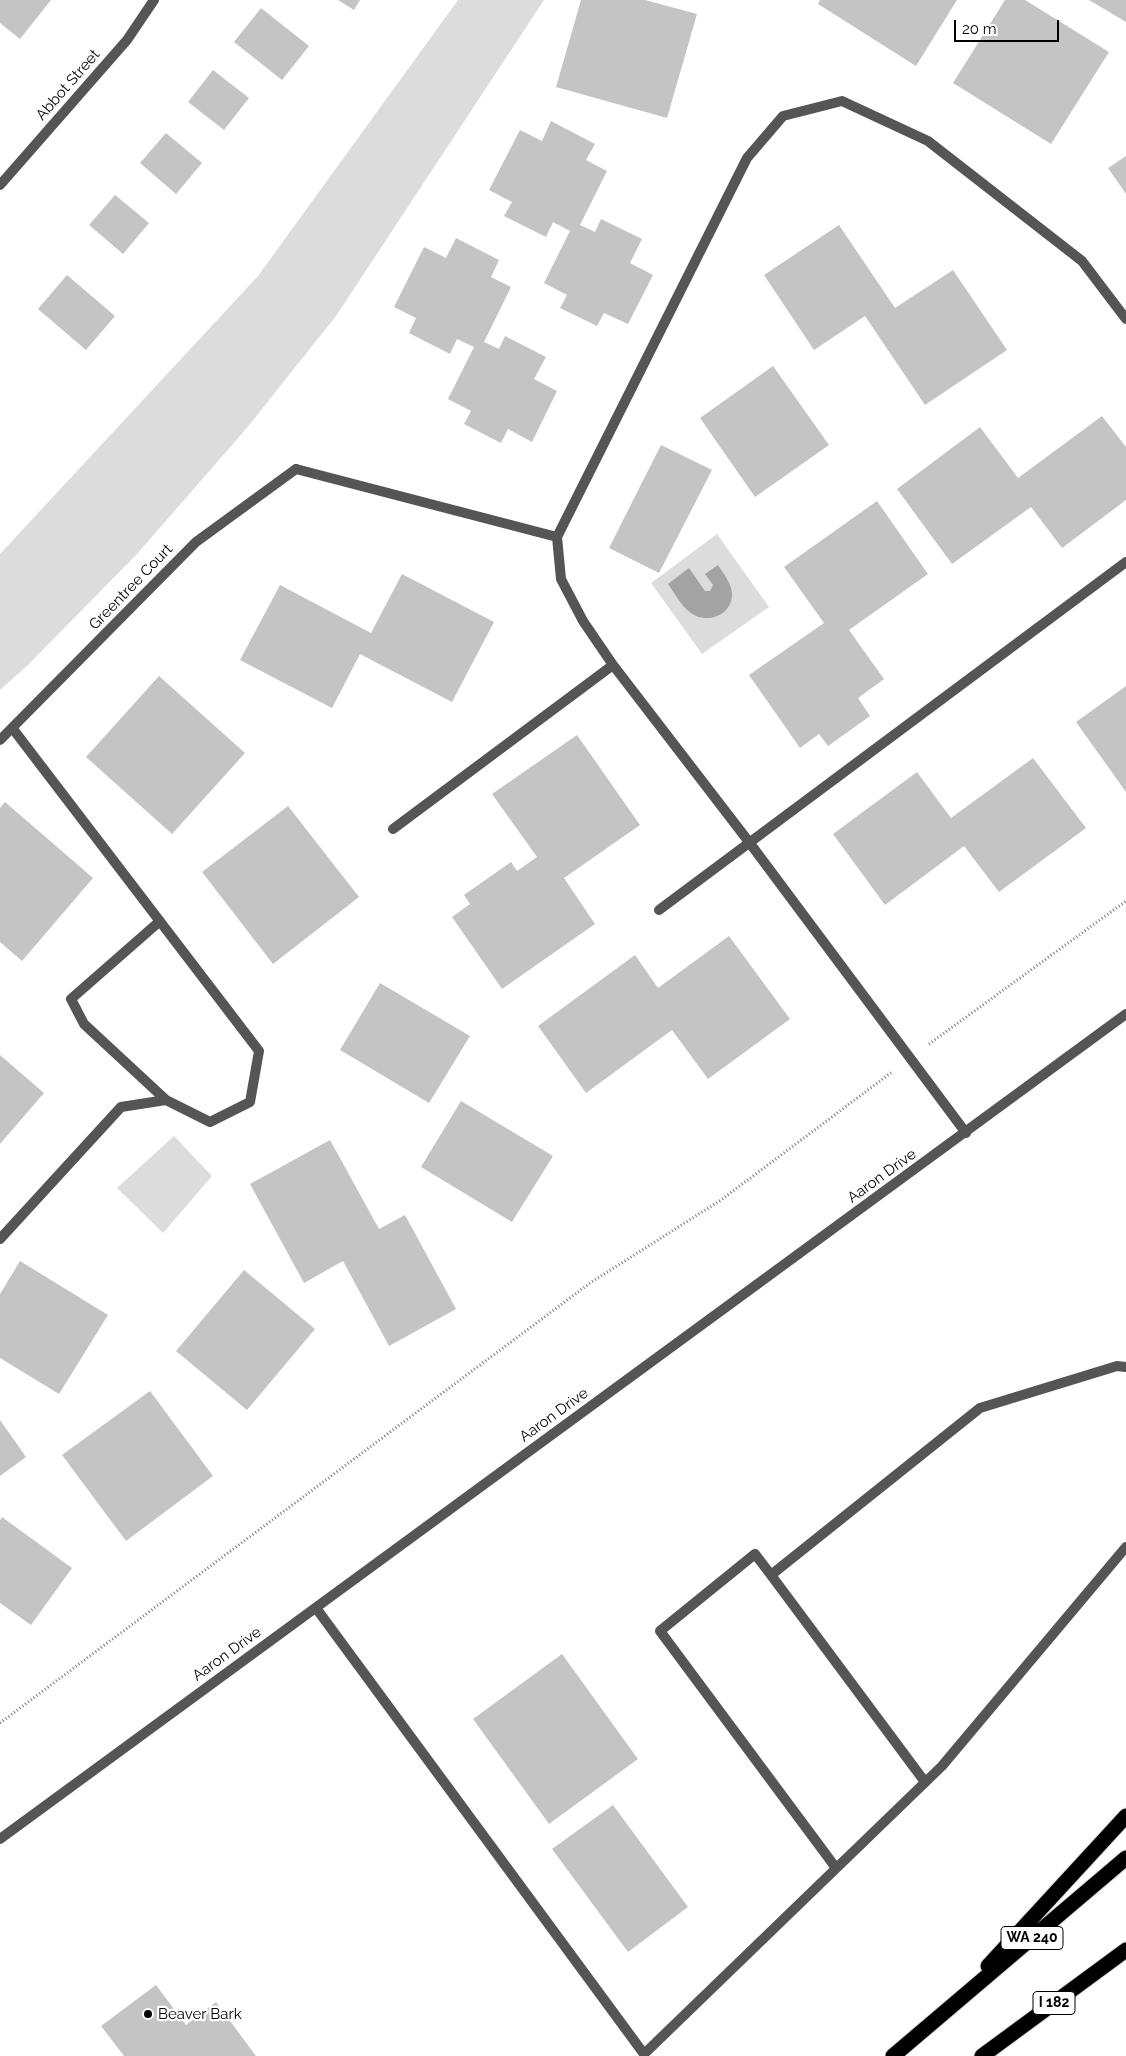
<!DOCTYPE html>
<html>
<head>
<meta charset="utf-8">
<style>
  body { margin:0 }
  #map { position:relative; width:1126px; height:2056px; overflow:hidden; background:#fff; font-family:Raleway,sans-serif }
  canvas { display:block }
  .scale { position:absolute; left:954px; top:20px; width:105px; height:22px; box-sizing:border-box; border:2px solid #000; border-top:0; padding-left:6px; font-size:15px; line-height:18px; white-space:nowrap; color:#000; -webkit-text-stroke:4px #fff; paint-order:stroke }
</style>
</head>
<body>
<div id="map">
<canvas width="1126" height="2056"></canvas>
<div class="scale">20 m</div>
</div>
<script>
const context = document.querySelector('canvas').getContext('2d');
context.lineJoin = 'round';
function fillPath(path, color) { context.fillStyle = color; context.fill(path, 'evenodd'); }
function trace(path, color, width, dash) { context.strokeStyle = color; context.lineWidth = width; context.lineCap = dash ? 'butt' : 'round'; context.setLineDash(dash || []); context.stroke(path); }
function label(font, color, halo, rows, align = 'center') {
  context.font = font + ' Raleway,sans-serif'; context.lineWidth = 4.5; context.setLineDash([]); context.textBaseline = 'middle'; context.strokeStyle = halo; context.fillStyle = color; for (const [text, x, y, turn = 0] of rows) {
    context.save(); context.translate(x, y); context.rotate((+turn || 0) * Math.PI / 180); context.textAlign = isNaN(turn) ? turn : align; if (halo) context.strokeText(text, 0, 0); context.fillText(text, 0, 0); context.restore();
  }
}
fillPath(new Path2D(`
  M458,0h86l-208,316 -90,113 -109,125 -109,111 -28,25v-136l258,-278z
  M717,534l52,73 -67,47 -51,-71z
  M174,1136l38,40 -49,57 -46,-45z`), '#dcdcdc');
fillPath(new Path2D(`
  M718,565c6,9 13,18 14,28 1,19 -19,30 -36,23 -13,-6 -20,-21 -28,-32l21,-16 16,23h5l3,-6 -8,-11z`), '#a3a3a3');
fillPath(new Path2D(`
  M0,0h51l-31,39 -20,-16z
  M338,0h22l-6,10z
  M581,0h64l52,14 -30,104 -111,-31z
  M820,0h137l-41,66 -98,-62z
  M1005,0h20l84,52 -58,92 -98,-61z
  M1089,0h37v22z
  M261,8l48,38 -27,34 -48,-38z
  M213,70l36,28 -25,32 -36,-28z
  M551,121l44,23 -9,16 21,11 -27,54 15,7 6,-13 41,20 -12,24 23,12 -25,49 -24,-11 -7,13 -37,-18 7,-13 -23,-12 26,-52 -17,-9 -7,15 -42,-21 8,-14 -23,-12 31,-60 22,11z
  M166,133l36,30 -26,31 -36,-31z
  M1126,156v38l-18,-26z
  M115,195l34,28 -26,31 -34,-29z
  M839,225l56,83 58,-38 54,80 -82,55 -60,-89 -51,34 -50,-75z
  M456,238l43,22 -8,17 20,10 -27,55 15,7 6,-13 41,21 -12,22 23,12 -25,51 -24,-13 -7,14 -37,-19 7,-13 -23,-12 26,-52 -17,-8 -7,15 -41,-21 7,-15 -22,-11 30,-60 22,11z
  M67,275l48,41 -29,34 -48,-41z
  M773,366l56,79 -74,52 -55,-79z
  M1102,416l24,31v53l-64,48 -31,-41 -79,57 -55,-75 83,-62 38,51z
  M661,445l51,25 -53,103 -50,-25z
  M877,501l51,73 -79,56 35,49 -26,19 12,18 -42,30 -9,-12 -19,14 -51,-73 75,-52 -40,-56z
  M402,574l92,48 -42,80 -92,-48 -28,54 -92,-48 40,-75 91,48z
  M159,676l86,77 -73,81 -86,-77z
  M1126,686v106l-50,-70z
  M577,735l63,90 -76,53 31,46 -93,65 -50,-72 18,-13 -6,-9 47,-33 6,9 20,-14 -45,-63z
  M1033,758l53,70 -87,64 -35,-46 -79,59 -52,-71 84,-62 34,46z
  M5,802l88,76 -71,83 -22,-19v-134z
  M288,806l71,91 -86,67 -71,-92z
  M729,936l61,83 -82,60 -36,-49 -86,63 -48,-67 97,-71 23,33z
  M380,983l90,53 -41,67 -89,-53z
  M0,1055l44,38 -44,51z
  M461,1101l92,55 -41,66 -91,-55z
  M330,1140l49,89 26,-14 51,94 -67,37 -46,-85 -39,22 -54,-99z
  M20,1261l88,54 -49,79 -59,-36v-64z
  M244,1270l71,59 -68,81 -71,-59z
  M150,1391l63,85 -87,65 -64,-86z
  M0,1420l26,37 -26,19z
  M2,1517l70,51 -41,57 -31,-22v-83z
  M562,1654l76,105 -89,65 -76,-105z
  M613,1805l75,102 -60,45 -76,-103z
  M156,1985l30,40 30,-23 40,54h-132l-23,-30z`), '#c4c4c4');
const motorway = new Path2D(`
  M988,1966l138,-150
  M893,2056l233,-198
  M982,2056l144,-106`);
trace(motorway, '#dbdbdb', 17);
trace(new Path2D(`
  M929,1044l197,-143
  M0,1723l590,-440 131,-83 171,-128`), '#777', 3, [1, 2.5]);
trace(new Path2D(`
  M296,469l261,68
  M393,829l220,-164
  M659,910l467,-348
  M160,921l-89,78 13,25 82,76
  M966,1133l-217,-291 -136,-177 -30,-44 -22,-42 -4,-42 190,-379 36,-42 59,-15 86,40 154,120 44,58
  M0,1239l121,-132 45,-7 44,22 40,-20 9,-51 -246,-322
  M771,1575l-16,-21 -95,77 176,237
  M316,1608l328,446 298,-288 184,-219
  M925,1782l-154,-207 209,-167 137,-42 9,1`), '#555', 10);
trace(new Path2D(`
  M0,185l127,-145 27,-40
  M0,740l196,-198 100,-73`), '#555', 10);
trace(new Path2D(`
  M0,1839l1126,-825`), '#555', 10);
trace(motorway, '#000', 15);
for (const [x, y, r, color] of [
  [148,2014,5,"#000"]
]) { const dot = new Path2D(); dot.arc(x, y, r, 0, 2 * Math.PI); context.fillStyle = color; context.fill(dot); trace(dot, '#fff', 2); }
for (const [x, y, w] of [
  [1032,1938,62],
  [1054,2003,42]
]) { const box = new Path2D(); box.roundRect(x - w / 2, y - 11.5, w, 23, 4); context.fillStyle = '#fff'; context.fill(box); trace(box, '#000', 1); }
label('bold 14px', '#000', null, [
  ["WA 240",1032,1938],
  ["I 182",1054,2003]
]);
label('15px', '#000', '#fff', [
  ["Abbot Street",68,85,-49],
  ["Greentree Court",131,587,-46],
  ["Aaron Drive",882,1176,-36],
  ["Aaron Drive",554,1415,-36],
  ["Aaron Drive",227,1654,-36]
]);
label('15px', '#000', '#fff', [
  ["Beaver Bark",158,2014]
], 'left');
</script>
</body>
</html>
